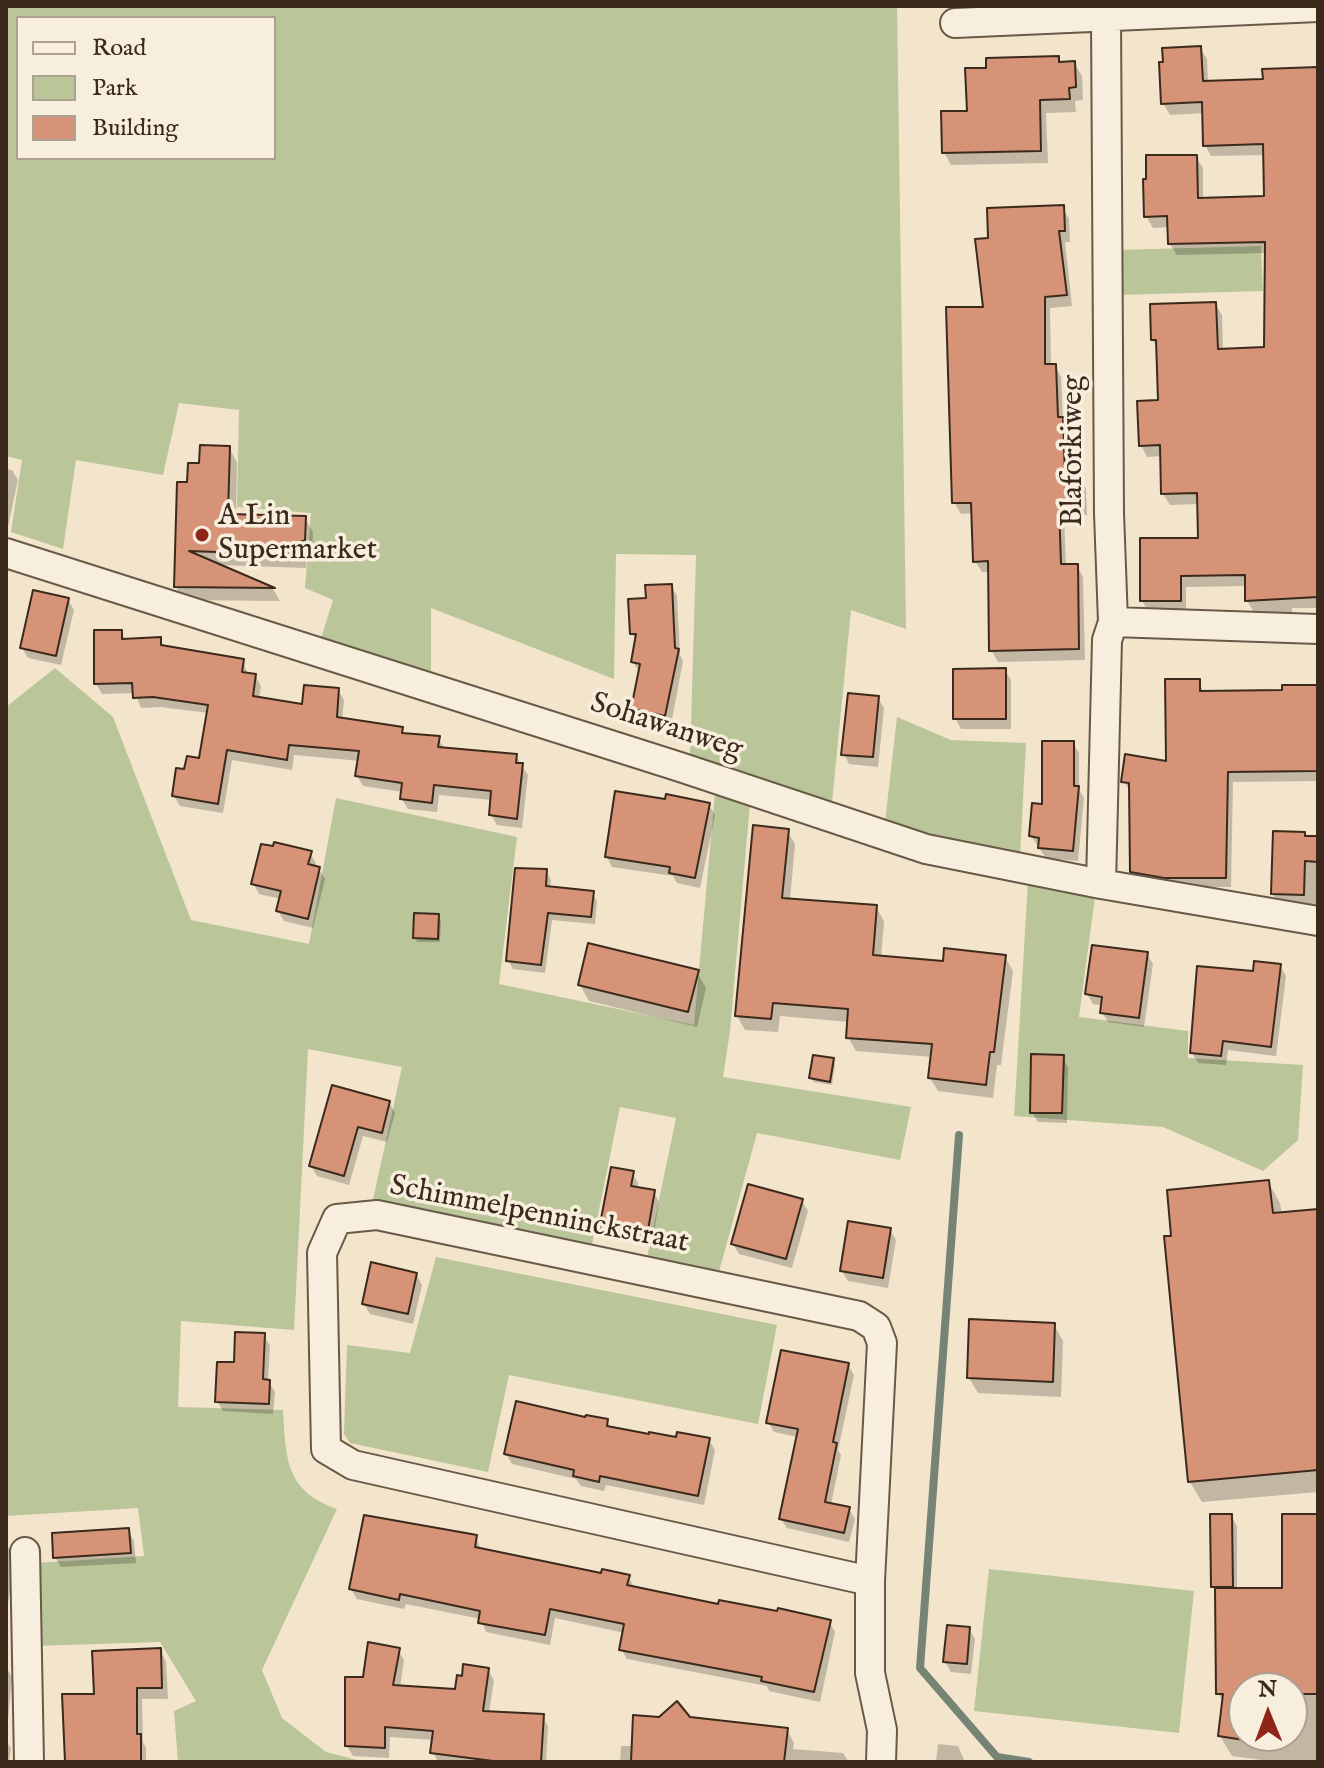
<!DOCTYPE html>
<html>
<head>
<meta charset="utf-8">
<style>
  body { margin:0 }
  #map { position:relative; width:1324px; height:1768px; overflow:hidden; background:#f3e5cc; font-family:"IM FELL English",serif }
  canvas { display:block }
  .frame { position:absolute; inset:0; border:8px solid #3b2a1c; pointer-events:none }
  .legend { position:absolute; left:16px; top:16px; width:260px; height:144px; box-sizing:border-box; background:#f7eede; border:2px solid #aca090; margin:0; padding:10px 14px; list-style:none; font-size:24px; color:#3b2a1c }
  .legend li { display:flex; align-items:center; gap:16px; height:40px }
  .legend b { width:40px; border:2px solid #aca090 }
  .north { position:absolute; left:1228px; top:1672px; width:80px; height:80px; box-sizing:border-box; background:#f7eede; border:2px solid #aca090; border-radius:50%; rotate:359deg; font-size:22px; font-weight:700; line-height:32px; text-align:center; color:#3b2a1c }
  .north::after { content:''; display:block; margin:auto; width:28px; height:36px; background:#8f2418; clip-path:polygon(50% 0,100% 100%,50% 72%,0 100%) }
</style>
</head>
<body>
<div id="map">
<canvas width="1324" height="1768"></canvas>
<div class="frame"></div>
<ul class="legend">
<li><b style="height:10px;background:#f7eede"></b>Road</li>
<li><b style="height:22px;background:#bac599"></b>Park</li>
<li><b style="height:22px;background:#d69377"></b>Building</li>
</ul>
<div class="north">N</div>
</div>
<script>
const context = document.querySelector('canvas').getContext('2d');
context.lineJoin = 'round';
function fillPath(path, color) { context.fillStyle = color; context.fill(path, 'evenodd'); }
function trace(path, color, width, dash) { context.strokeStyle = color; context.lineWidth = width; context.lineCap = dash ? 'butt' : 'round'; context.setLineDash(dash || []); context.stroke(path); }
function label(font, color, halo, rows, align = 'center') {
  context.font = font + ' "IM FELL English",serif'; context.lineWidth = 7; context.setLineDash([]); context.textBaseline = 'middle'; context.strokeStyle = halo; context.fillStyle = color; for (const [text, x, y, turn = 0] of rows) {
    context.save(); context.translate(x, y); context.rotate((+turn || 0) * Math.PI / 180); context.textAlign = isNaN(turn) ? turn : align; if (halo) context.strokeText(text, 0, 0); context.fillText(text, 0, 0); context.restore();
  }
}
fillPath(new Path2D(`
  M6,6h891l9,623 -55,-19 -19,192 -142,-42 6,-205 -80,-1 -2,125 -183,-71v67l-110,-37 12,-38 -28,-12 6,-75 -74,-6 2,-97 -60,-7 -16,72 -87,-15 -13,89 -52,-17 11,-72 -16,-4zM18,18h256v140h-256z
  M1261,246l2,45 -146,4 -1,-45z
  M55,668l58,49 78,203 118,24 27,-146 181,39 -18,147 195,41 21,-232 35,10 -20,228 -7,46 188,30 -11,53 -143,-27 -38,139 -72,-14 29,-140 -56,-11 -29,142 -219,-45 30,-137 -94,-18 -14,281 -113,-9 -3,86 105,3c3,48 2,81 54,99l-75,161 20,48 44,34 39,10h-187l-4,-51 22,-10 -36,-59 -125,4 -1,-83 110,-7 -6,-48 -132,8v-809z
  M897,717l54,23 75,3 -6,114 -78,-15 -57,-20z
  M1028,882l67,15 -16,120 109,14v27l115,7 -5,75 -35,31 -100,-44 -149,-11z
  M436,1257l341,68 -19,99 -249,-49 -21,97 -138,-29 -6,-9 3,-89 63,8z
  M989,1569l205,22 -15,142 -205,-22z`), '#bac599');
fillPath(new Path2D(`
  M1200,48l7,11 1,24 57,-2 53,-12v539h-26v4h-38l-7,-11v-15l-61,1v25h-37l-7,-11 58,-61 -1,-36 -29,1 -7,-11v-38l-16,1 -6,-12 19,-43 -2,-53 -5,-9 62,-36 7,11 1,36 43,-2 1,-96 -90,2 -7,-11 -1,-17 -16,1 -7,-12 50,-59 7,11v32l63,-2v-43l-55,1 -6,-11 -1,-32 -34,2 -7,-12z
  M1058,58l3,6 13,-1 8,13 1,24 -8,1 1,11 -30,1 2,50 -97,2 -7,-13 25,-39z
  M1062,207l7,12 1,23h-5l7,64 -22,2 1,58h4l6,11 2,44 5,9 2,48 10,-1 6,12 1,26h-23l2,51h11l6,11 2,83 -87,2 -7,-12v-78h-9l-7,-11 -2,-48 -12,1 -7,-12 31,-193 5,-69z
  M229,448l8,14 -1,54 69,2 8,14 -1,22h-5l-1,14 -89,-3 56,24 7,12 -96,-1 -8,-13 13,-102 12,-20z
  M6,469l6,1 6,10 -12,56z
  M671,586l6,10 3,59 3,6 -12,64 -32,-6 -6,-10 6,-37 -6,-10 4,-20 -5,-8 16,-34z
  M68,600l6,10 -13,55 -33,-7 -6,-10z
  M121,632l5,9 34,-2 5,9 78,13 5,14 7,1 6,10 -2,13 45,8 34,-17 6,10 -2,20 60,9 3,6 33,3 6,10 72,8 12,19 -6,53 -25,-3 -6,-10 1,-15 -53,-5 -2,17 -29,-3 -6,-10 1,-7 -40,-6 -6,-10 3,-15 -66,-6 -2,15 -60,-10 -9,53 -43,-7 -6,-10 12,-24 15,-12 8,-47 -49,-6 -19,1 -6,-15 -33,1 -6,-10z
  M1005,670l6,10v49h-50l-6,-11z
  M1198,681l6,12 80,-1 34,-5v94l-85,1 -2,105h-60l-33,-5 -6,-11 -1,-79 -8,-11 45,-17z
  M878,698l6,10 -6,59 -29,-3 -5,-10z
  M1073,743l6,10v37l5,8 -6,63 -32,-3 -15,-22z
  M709,805l6,10 -15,73 -23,-5 -4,-7 -61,-9 -5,-10z
  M787,831l8,13 -5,56 86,7 8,14 -3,37 63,5 61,-6 8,14 -12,94h-4l-4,33 -55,-7 -8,-13 3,-21 -77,-6 -8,-14 1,-15 -69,-6 -2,16 -33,-2 -8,-14z
  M1304,834l3,4 11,1v68l-38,-1 -7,-12z
  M310,853l6,10 -1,5 4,1 6,10 -12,49 -29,-7 -6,-10 3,-12 -22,-5 -6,-11z
  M546,871l5,9 -1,9 42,4 5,8 -2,23 -43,-4 -7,53 -32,-4 -5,-9z
  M438,916l3,5 -1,21h-23l-2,-5z
  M1147,954l6,10 -9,63 -36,-5 -6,-10 1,-6 -10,-2 -6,-10z
  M1280,966l6,10 -10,80 -48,-6 -2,15 -28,-2 -6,-10 63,-80z
  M697,972l9,16 -9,39 -108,-26 -9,-16z
  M1062,1057l6,10 -1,56 -29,-1 -6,-10z
  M833,1060l2,4 -3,21 -18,-3 -3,-4z
  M333,1087l56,15 6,11 -8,29 -24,-6 -14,49 -32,-9 -6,-10z
  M632,1173l6,10 -1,6 17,3 5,10 -6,37 -25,-5 -1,8 -20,-3 -5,-11z
  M1268,1182l12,21 2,11 36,-3v281l-116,10 -12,-20 -16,-244z
  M802,1201l6,10 -16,57 -53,-14 -6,-10z
  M890,1230l6,10 -8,48 -40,-7 -6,-10z
  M416,1274l6,11 -9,39 -43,-10 -6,-10z
  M1054,1325l9,16 -2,56 -83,-4 -9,-15z
  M264,1335l6,11 -2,35 7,11 -2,22 -50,-3 -6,-10 18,-37z
  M848,1365l6,10 -16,75 3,5 -10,50 18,4 6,10 -6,23 -62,-14 -6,-9 17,-82 -24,-5 -6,-10z
  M587,1419l20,2 4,8 39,8 59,3 6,10 -11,55 -98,-20 -2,6 -23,-5 -5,-7 -64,-15 -6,-10z
  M1231,1516l6,10v64h47l34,-74v246h-41l-45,-6 -12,-20 4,-32 -6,-11 -1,-98 -4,-8zM1244,1688h48v48h-48z
  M128,1530l6,11 2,22 -75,4 -6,-10z
  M476,1537l5,13 121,25 26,1 6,11 86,19 109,15 6,11 -15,70 -51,-11 -2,-5 -140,-27 -6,-10 4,-16 -70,-15 -5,27 -64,-13 -5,-13 -75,-15 -2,5 -47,-10 -6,-10z
  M6,1543l5,9v33l-5,30z
  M969,1629l6,10 -4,35 -20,-2 -6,-10z
  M160,1650l6,12 2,37h-26l1,43 3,6v14h-79l29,-67z
  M398,1650l6,10 -4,27 56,5 32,-22 6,10 -5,33 53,3 6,10 -2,36h-108l-5,-10 1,-12 -44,-3 -1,21 -36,-2 -6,-10 17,-67z
  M6,1667l6,10 -6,64 5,7 -2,14h-3z
  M690,1719l97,11 7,13 -1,6 50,4 6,9h-229l1,-16h13z
  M938,1744l20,2 7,16h-29z`), '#0003');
trace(new Path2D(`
  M959,1135l-39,533 77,89 32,5`), '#768475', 8);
const building = new Path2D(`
  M1201,46l2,35 60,-2 -1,-10 56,-2v530l-73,4v-26l-64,1v25h-41v-63h58l-1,-45 -36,1 -1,-49 -21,1 -2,-45 21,-1 -2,-60h-5l-1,-36 66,-2 2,47 46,-2 1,-105 -97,2 -1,-28 -23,1 -1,-38h3v-24h51l1,43 66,-2 -1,-52 -60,2 -1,-44 -41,2 -2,-42h4l-1,-14z
  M1059,56v6l16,-1 1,26 -7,1 1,11 -30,1 1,51 -99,2 -1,-42h26l-2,-43h21v-10z
  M1064,205l1,26h-6l8,64 -22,2v67h11l2,53h5l2,59 16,-1v29l-22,1 2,59h17l1,85 -90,2 -1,-90 -15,1 -2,-59h-19l-6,-196h37l-8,-68 13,-1 -1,-30z
  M200,445l30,1 -2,68 78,2 -1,25h-5l-1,14 -110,-4 86,37 -101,-1 3,-105h10l1,-19h11z
  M672,584l3,64 4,1 -14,67 -34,-7 9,-45 -9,-2 5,-28h-6l-2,-35 18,-1 -1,-13z
  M33,590l36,8 -13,58 -36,-8z
  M94,630h28v9l39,-2v8l83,14 -2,13 14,2 -3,22 49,8 2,-19 35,3 -2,29 66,10 -1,6 38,3 -2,11 79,7 -1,9h7l-6,56 -28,-4 2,-24 -57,-6 -2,18 -32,-4 2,-16 -47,-7 4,-25 -70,-6 -2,15 -60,-10 -9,54 -46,-8 4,-28 8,1 3,-13 12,2 9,-53 -55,-8 -20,1 -1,-15 -38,1z
  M1006,668v51h-53v-50z
  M1165,679h35v12l82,-1v-5h36v86l-90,1 -2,106h-62l-34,-6 -1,-89 -8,-1 4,-28 41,7z
  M848,693l31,3 -6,61 -32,-2z
  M1042,741h32v45h5l-6,65 -35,-3 1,-10 -10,-2 3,-33 10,1z
  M615,791l50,8 1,-5 44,9 -15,75 -26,-5 1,-6 -65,-10z
  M753,825l36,4 -7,69 95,7 -4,50 70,6 1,-13 62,7 -12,97h-4l-4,33 -58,-7 4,-34 -86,-6 2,-29 -75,-6 -2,16 -36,-3z
  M1273,831l32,1v4h13v26l-13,-1 -1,34 -33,-1z
  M274,842l38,9 -4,13 12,3 -12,52 -32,-8 5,-20 -30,-7 10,-40 12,2z
  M515,868l32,1 -1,17 48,5 -3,26 -43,-4 -7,52 -35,-4z
  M414,913l25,1 -1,25 -25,-1z
  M588,943l111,27 -11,42 -110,-27z
  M1092,945l56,7 -9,66 -39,-5 2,-16 -17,-3z
  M1254,961l27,3 -10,83 -48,-6 -2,15 -31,-3 7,-87 56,5z
  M1031,1054l33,1 -2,58h-32z
  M813,1055l21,3 -4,24 -21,-4z
  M332,1085l58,16 -8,32 -24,-6 -14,49 -35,-10z
  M611,1167l23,4 -3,15 24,4 -7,40 -25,-5 -1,7 -23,-3z
  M1269,1180l4,33 45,-4v261l-130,12 -24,-246h7l-4,-46z
  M748,1184l55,15 -17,60 -55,-15z
  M848,1221l43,7 -8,50 -43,-7z
  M371,1262l46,11 -9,41 -46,-10z
  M969,1319l86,4 -2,59 -86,-4z
  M235,1332l30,1 -2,46 7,1 -1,24 -54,-2 2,-40h17z
  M781,1350l68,13 -16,79 4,1 -12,59 25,5 -6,26 -65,-14 19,-90 -32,-6z
  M516,1401l69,16 1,-2 22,4 -1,7 42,8v-2l27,5 1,-5 33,6 -12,58 -98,-20 -1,6 -26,-6 1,-6 -70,-16z
  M1210,1514h22l1,73h-22z
  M1282,1514h36v180h-26v-6h-48v52l-26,-4 5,-42h-7l-1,-106h67z
  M364,1515l113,20 -2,12 126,26 1,-4 28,6 -3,10 91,19 1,-4 58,11 1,-3 53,12 -17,72 -53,-11 1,-4 -143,-27 5,-26 -74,-15 -5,26 -67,-12 2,-12 -80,-17 -1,6 -50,-11z
  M129,1528l2,25 -78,5 -1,-25z
  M947,1625l23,2 -3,37 -24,-2z
  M368,1642l32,6 -7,37 62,4 2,-14 5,1 1,-12 26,4 -6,43 61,3 -3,48h-40l-71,-9 3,-22 -48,-4v21l-40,-2v-69h18z
  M161,1648l1,40h-25v46h4v28h-76l-3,-68h32l-2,-43z
  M677,1701l13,16 98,11 -4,34h-153l2,-47 26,2z`);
fillPath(building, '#d69377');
trace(building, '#3b2a1c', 2);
const minor = new Path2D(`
  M955,23l363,-16
  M6,553l674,214 246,82 175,35 217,37
  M1113,622l205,7
  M1101,884l6,-244 6,-18 -4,-109 -3,-496
  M25,1552l4,210
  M870,1581l-517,-116 -27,-16 -4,-196 15,-34 40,-4 482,101 17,11 6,16 -12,238v92l12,57 -1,32`);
trace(minor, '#695948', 32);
trace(minor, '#f7eede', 28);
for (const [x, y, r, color] of [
  [202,535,8,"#8f2418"]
]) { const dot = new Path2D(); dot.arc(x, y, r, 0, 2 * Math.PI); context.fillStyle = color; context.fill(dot); trace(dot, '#f7eede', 3); }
label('30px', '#3b2a1c', '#f7eede', [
  ["Blaforkiweg",1075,451,-90],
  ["Sohawanweg",666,728,18],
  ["Schimmelpenninckstraat",539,1216,11]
]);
label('30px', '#3b2a1c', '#f7eede', [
  ["A Lin",218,518],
  ["Supermarket",218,552]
], 'left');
</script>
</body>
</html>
